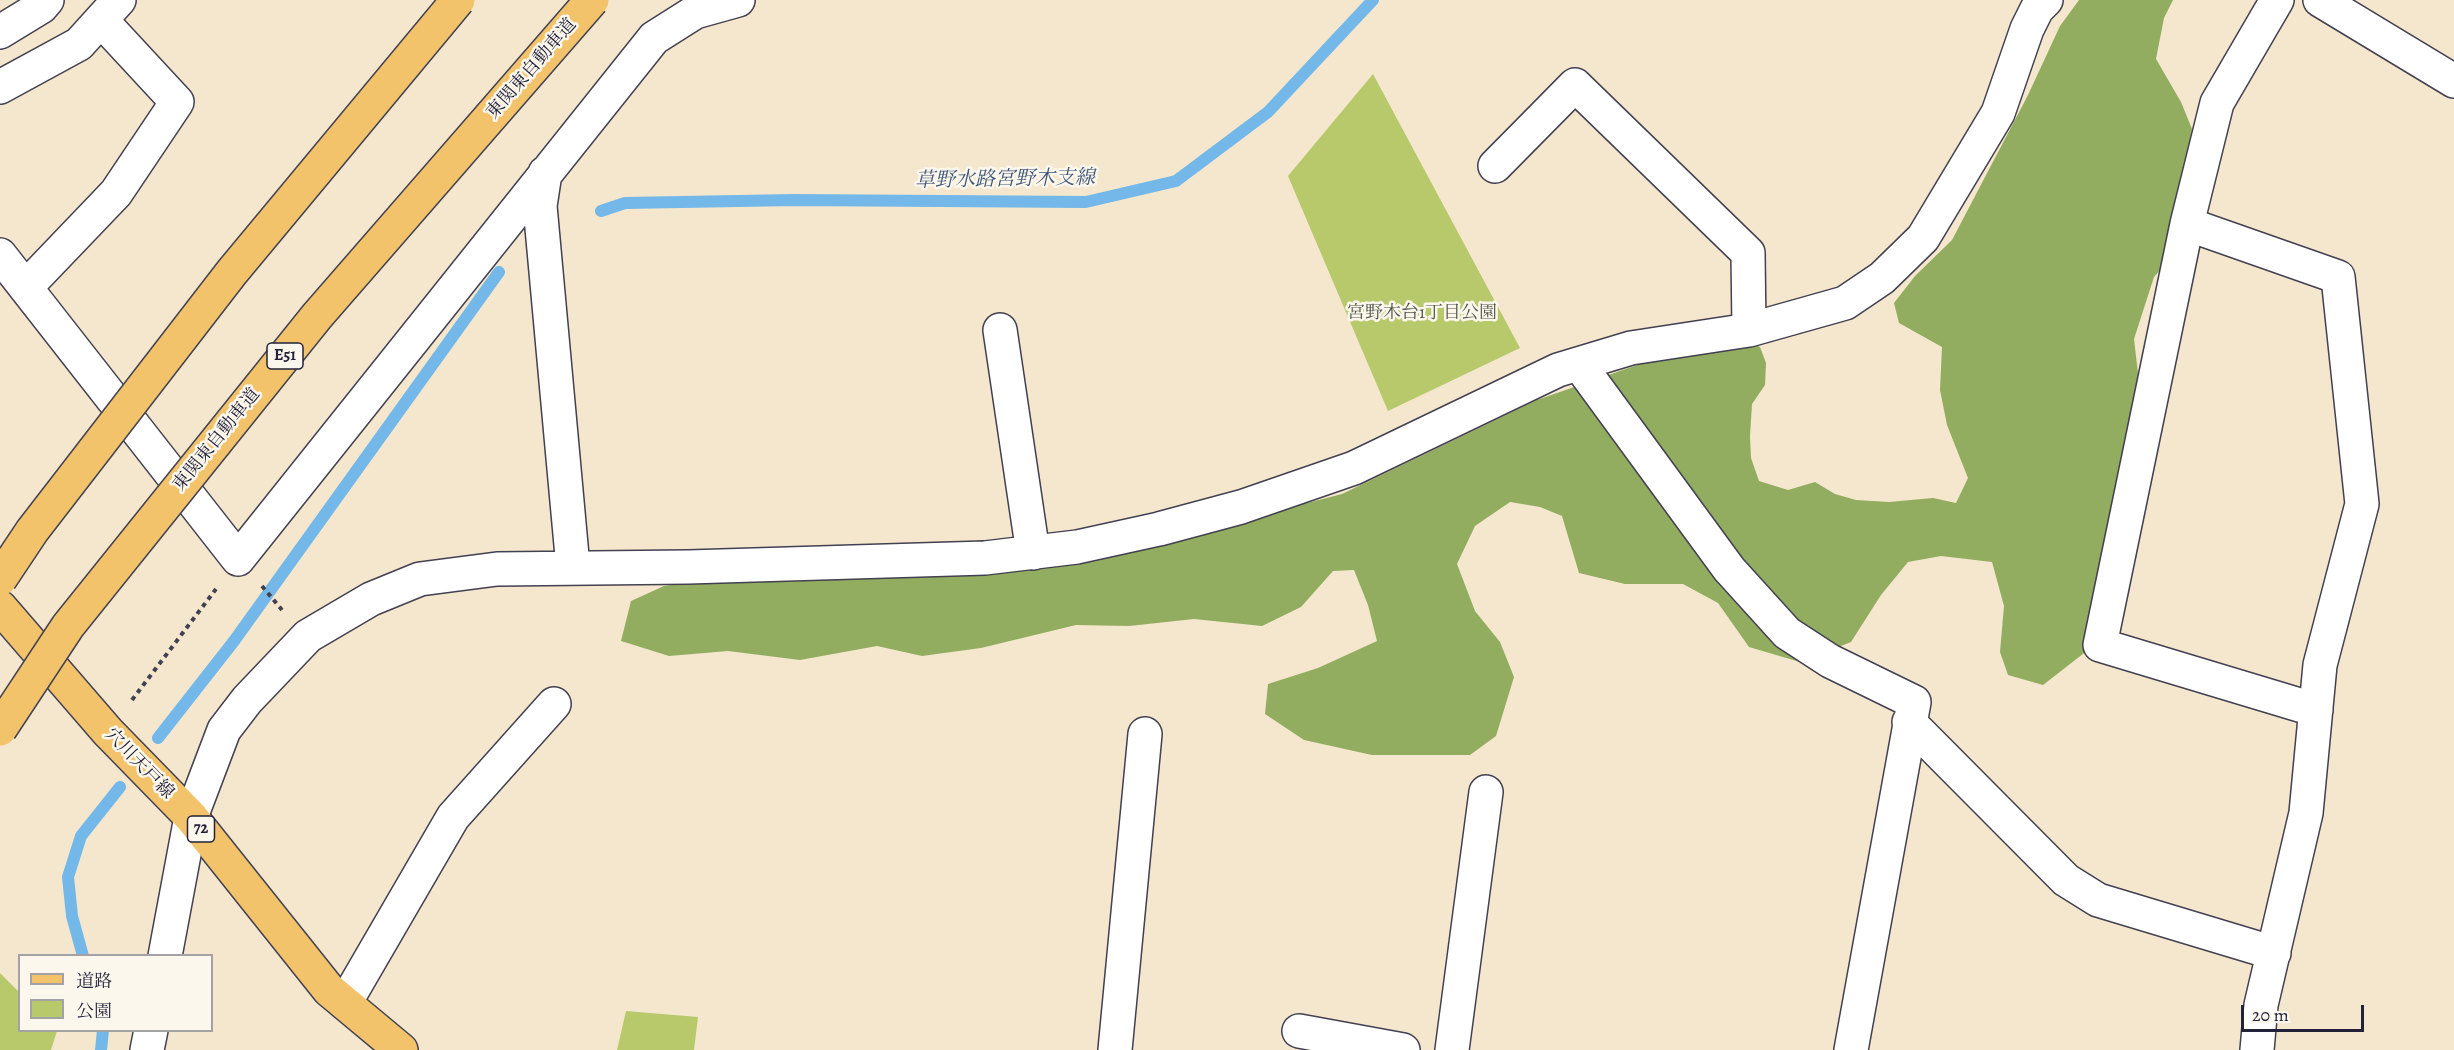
<!DOCTYPE html>
<html>
<head>
<meta charset="utf-8">
<style>
  body { margin:0 }
  #map { position:relative; width:2454px; height:1050px; overflow:hidden; background:#f4e7cd; font-family:Alegreya,"Noto Serif JP",serif }
  canvas { display:block }
  .legend { position:absolute; left:18px; top:954px; width:195px; height:78px; box-sizing:border-box; background:#fbf7ec; border:2px solid #a4a2a5; margin:0; padding:8px 10px; list-style:none; font-size:18px; color:#22223b }
  .legend li { display:flex; align-items:center; gap:12px; height:30px }
  .legend b { width:30px; border:2px solid #a4a2a5 }
  .scale { position:absolute; left:2241px; top:1005px; width:123px; height:27px; box-sizing:border-box; border:3px solid #22223b; border-top:0; padding-left:8px; font-size:18px; line-height:21px; white-space:nowrap; color:#22223b; -webkit-text-stroke:4px #fbf7ec; paint-order:stroke }
</style>
</head>
<body>
<div id="map">
<canvas width="2454" height="1050"></canvas>
<ul class="legend">
<li><b style="height:8px;background:#f2c36a"></b>道路</li>
<li><b style="height:16px;background:#b8c96c"></b>公園</li>
</ul>
<div class="scale">20 m</div>
</div>
<script>
const context = document.querySelector('canvas').getContext('2d');
context.lineJoin = 'round';
function fillPath(path, color) { context.fillStyle = color; context.fill(path, 'evenodd'); }
function trace(path, color, width, dash) { context.strokeStyle = color; context.lineWidth = width; context.lineCap = dash ? 'butt' : 'round'; context.setLineDash(dash || []); context.stroke(path); }
function label(font, color, halo, rows, align = 'center') {
  context.font = font + ' Alegreya,"Noto Serif JP",serif'; context.lineWidth = 5; context.setLineDash([]); context.textBaseline = 'middle'; context.strokeStyle = halo; context.fillStyle = color; for (const [text, x, y, turn = 0] of rows) {
    context.save(); context.translate(x, y); context.rotate((+turn || 0) * Math.PI / 180); context.textAlign = isNaN(turn) ? turn : align; if (halo) context.strokeText(text, 0, 0); context.fillText(text, 0, 0); context.restore();
  }
}
fillPath(new Path2D(`
  M1373,74l147,274 -132,63 -100,-235z
  M0,973l19,19 1,38 37,1 -6,19h-51z
  M626,1011l72,6 -4,33h-77z`), '#b8c96c');
fillPath(new Path2D(`
  M2079,0h94l-9,18 -8,41 25,43 11,27 -17,124 -21,24 -20,62 5,43 -6,98 4,75 -21,61 -19,27 -54,42 -35,-10 -8,-23 4,-46 -12,-44 -51,-6 -33,6 -27,33 -30,47 -51,20 -51,-15 -31,-44 -35,-19h-58l-46,-11 -17,-57 -22,-9 -30,-5 -35,24 -18,38 18,47 25,31 14,35 -18,59 -26,19h-98l-68,-15 -39,-26 3,-30 50,-16 59,-27 -9,-36 -14,-35 -21,1 -32,36 -39,19 -68,-7 -65,7 -53,-1 -95,23 -59,8 -45,-10 -77,14 -72,-9 -59,5 -48,-15 10,-40 33,-15 52,-8 471,-44 155,-40 195,-94 100,-35 100,-29 23,11 6,16 -1,22 -13,19 -2,32 1,22 8,23 29,9 27,-8 20,12 21,6 33,2 44,-4 23,5 12,-25 -21,-53 -7,-35 2,-43 -43,-24 -5,-20 21,-27 37,-36 76,-145 32,-69z`), '#92ad60');
trace(new Path2D(`
  M601,211l24,-8 169,-3 292,2 90,-21 92,-69 105,-112
  M158,738l76,-97 265,-369
  M83,956l-11,-40 -4,-39 13,-41 39,-49
  M101,1050l2,-20`), '#73b8e9', 12);
const minor = new Path2D(`
  M2277,0l-60,103 -30,121 -87,421 216,65
  M2320,0l134,81
  M0,32l41,-25 6,-7
  M0,87l79,-43 40,-44
  M1495,166l80,-81 173,168 1,77
  M545,173l-5,33 33,361
  M2187,224l151,53 24,227 -42,161 -14,148 -45,192 -4,45
  M0,255l238,304 416,-521 41,-26 43,-12
  M26,287l90,-94 61,-91 -76,-82
  M1000,330l33,223
  M1579,364l150,205 58,64 43,28 84,41 -63,348
  M1909,722l157,158 32,20 176,53
  M165,956l26,-139 33,-87 23,-30 61,-64 63,-37 49,-20 77,-10 191,-2 297,-9 92,-11 82,-18 82,-22 113,-39 204,-98 73,-22 118,-18 96,-27 37,-25 41,-40 75,-125 29,-84 10,-20 9,-9
  M345,1003l108,-186 101,-113
  M1299,1031l104,19
  M147,1050l4,-20
  M1115,1050l30,-316
  M1452,1050l34,-258`);
const major = new Path2D(`
  M0,607l108,125 83,85 138,173 72,60`);
trace(minor, '#424051', 36);
trace(major, '#424051', 36);
trace(new Path2D(`
  M262,586l20,24
  M132,700l84,-111`), '#424051', 4, [4.5, 4.5]);
trace(minor, '#fff', 33);
trace(major, '#f2c36a', 33);
const highwayBridge = new Path2D(`
  M0,579l32,-48 200,-259 226,-272
  M0,729l68,-103 249,-310 275,-316`);
trace(highwayBridge, '#424051', 36, []);
trace(highwayBridge, '#f2c36a', 33);
for (const [x, y, w] of [
  [285,356,36],
  [201,829,27]
]) { const box = new Path2D(); box.roundRect(x - w / 2, y - 13, w, 26, 4.5); context.fillStyle = '#fbf7ec'; context.fill(box); trace(box, '#22223b', 1.5); }
label('bold 16px', '#22223b', null, [
  ["E51",285,356],
  ["72",201,829]
]);
label('18px', '#22223b', '#fbf7ec', [
  ["東関東自動車道",532,69,-49],
  ["東関東自動車道",217,440,-51],
  ["穴川天戸線",139,764,46]
]);
label('18px', '#4f544a', '#fbf7ec', [
  ["宮野木台1丁目公園",1422,314]
]);
label('italic 20px', '#3e5678', '#fbf7ec', [
  ["草野水路宮野木支線",1005,180,-1]
]);
</script>
</body>
</html>
